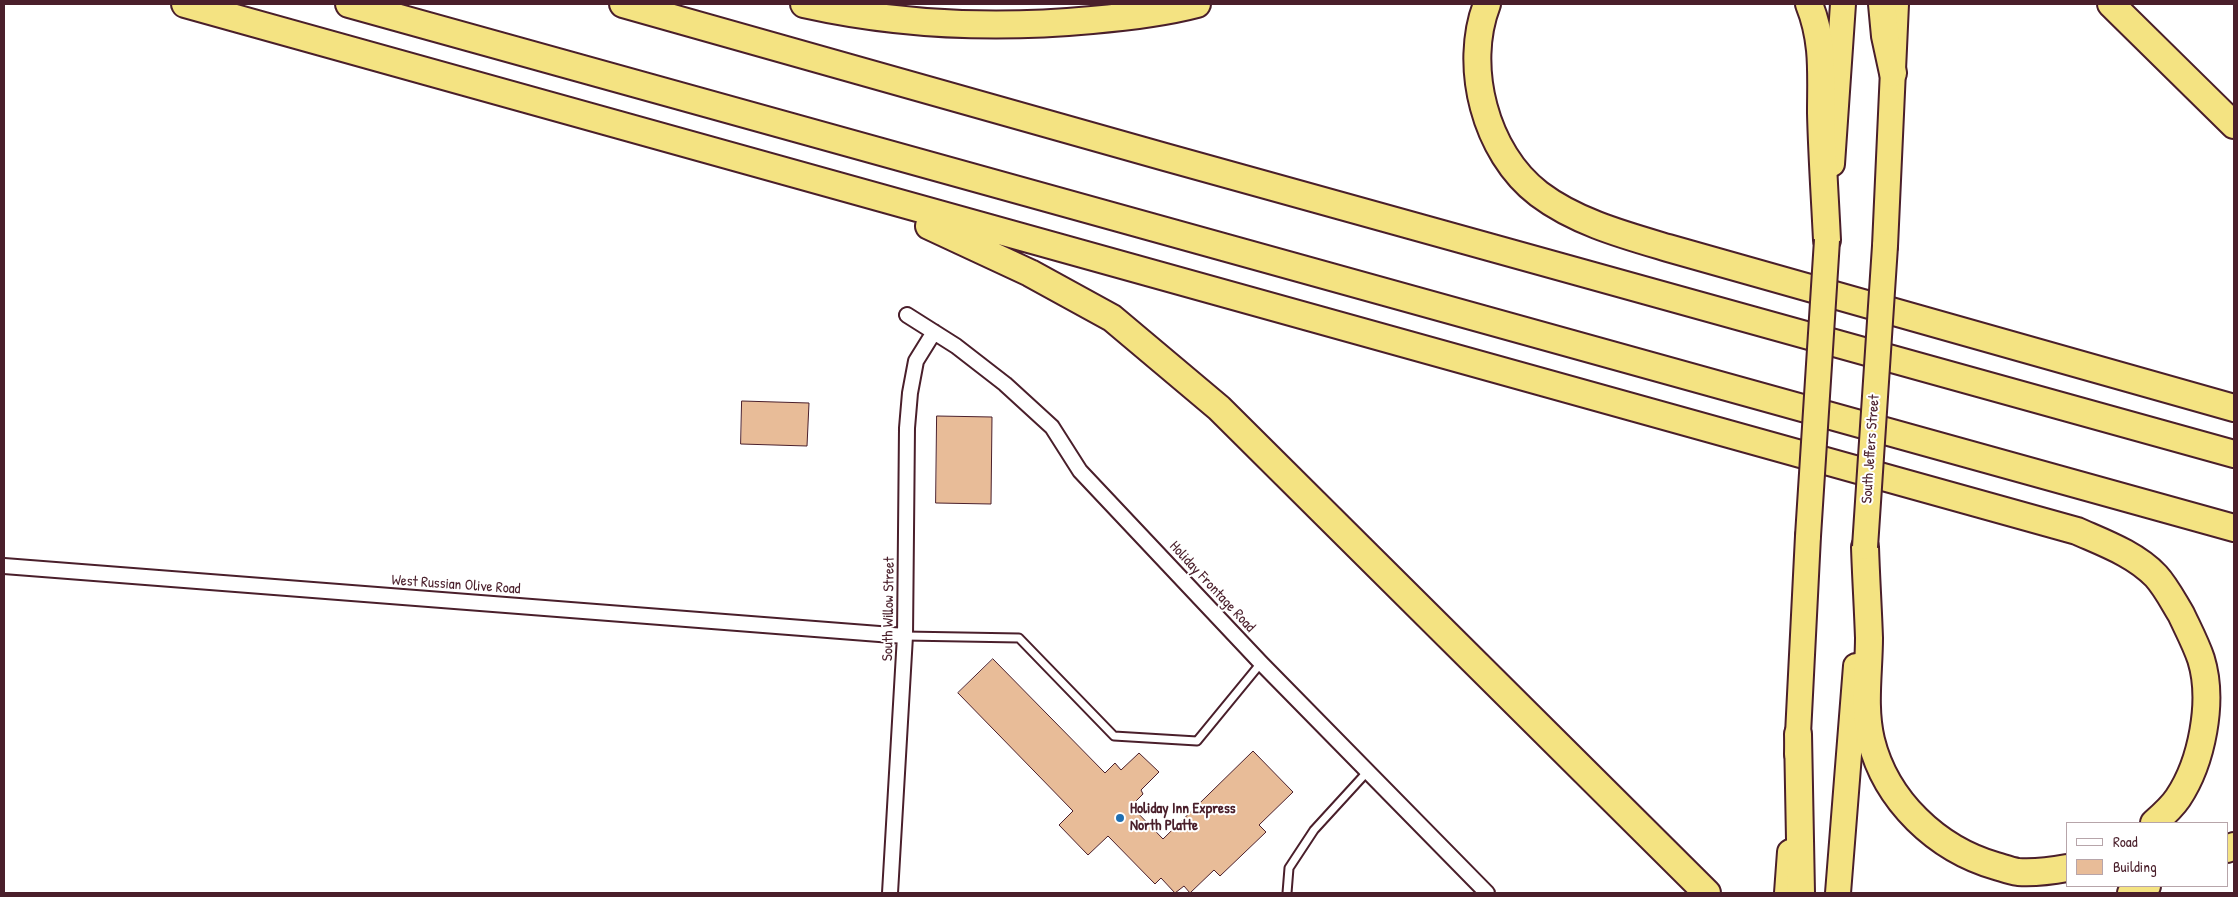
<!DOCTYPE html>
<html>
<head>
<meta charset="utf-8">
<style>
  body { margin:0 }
  #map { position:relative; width:2238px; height:897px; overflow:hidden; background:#fff; font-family:"Patrick Hand",sans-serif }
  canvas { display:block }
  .frame { position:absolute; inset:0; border:5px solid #4a1f2b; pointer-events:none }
  .legend { position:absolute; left:2066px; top:822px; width:162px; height:65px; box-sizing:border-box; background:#fff; border:1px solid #b7a5aa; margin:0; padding:6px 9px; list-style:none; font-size:15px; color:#4a1f2b }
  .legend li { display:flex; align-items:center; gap:10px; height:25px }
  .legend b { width:25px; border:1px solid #b7a5aa }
</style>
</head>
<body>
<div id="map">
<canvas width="2238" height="897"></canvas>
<div class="frame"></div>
<ul class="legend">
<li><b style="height:6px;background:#fff"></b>Road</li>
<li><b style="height:14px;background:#e8bc98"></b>Building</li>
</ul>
</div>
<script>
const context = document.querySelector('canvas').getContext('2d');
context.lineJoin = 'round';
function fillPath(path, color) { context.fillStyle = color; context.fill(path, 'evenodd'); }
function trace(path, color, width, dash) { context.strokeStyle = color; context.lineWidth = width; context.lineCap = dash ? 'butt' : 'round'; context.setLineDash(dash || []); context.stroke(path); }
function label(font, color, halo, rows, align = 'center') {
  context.font = font + ' "Patrick Hand",sans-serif'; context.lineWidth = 4; context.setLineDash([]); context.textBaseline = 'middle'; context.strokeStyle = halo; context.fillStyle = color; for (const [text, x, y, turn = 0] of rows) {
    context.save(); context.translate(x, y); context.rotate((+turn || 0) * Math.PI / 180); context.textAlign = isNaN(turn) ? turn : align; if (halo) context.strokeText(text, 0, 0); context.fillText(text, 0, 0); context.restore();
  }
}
const building = new Path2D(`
  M742,401l67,2 -2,43 -66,-2z
  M937,416l55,1 -1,87 -55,-1z
  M993,659l112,114 10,-10 6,7 18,-17 20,19 -18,18 2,4 -12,12 32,33 90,-88 40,41 -34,33 7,7 -46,44 -6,-6 -24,23 -6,-7 -9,7 -14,-15 -6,6 -47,-48 -20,19 -29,-30 14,-14 -115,-118z`);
fillPath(building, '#e8bc98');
trace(building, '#4a1f2b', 1);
const service = new Path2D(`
  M905,636l114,2 95,98 83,5 64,-78
  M1287,893l2,-25 25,-38 54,-59`);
const minor = new Path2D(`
  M907,315l49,31 49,38 47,43 28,44 181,192 226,230
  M4,566l901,70
  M890,893l15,-257 2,-208 3,-35 6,-32 18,-29`);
const trunk = new Path2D(`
  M1832,164l11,-160
  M1885,246l11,-242
  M1797,754l11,-218
  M1787,893l3,-41
  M1838,893l18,-227`);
const motorway = new Path2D(`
  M185,4l1892,527c27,12 58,23 79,45 10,11 17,25 25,38 7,15 15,30 20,45 13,42 1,103 -23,139 -6,9 -16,18 -24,25
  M349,4l1885,524
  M623,4l542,153 1069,297
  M804,4c94,21 192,25 288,16 35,-3 71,-7 105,-16
  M1487,4c-24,62 -2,149 52,190 37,28 85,41 129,54l566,160
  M1809,4c15,37 12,70 12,109 1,43 4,85 6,127
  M1882,4l3,32 8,37
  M2111,4l123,121
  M929,226l101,47 82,45 107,90 488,485
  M1865,547c1,31 3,61 4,91 0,33 -6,69 2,102 15,61 66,109 125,126 7,2 15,5 22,6 16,1 33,-1 49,-4
  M1798,734l3,159
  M2227,849l7,-3
  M2131,893l16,-7`);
trace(service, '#4a1f2b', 11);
trace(minor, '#4a1f2b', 18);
trace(trunk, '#4a1f2b', 28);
trace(motorway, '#4a1f2b', 30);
trace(service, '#fff', 7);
trace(minor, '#fff', 14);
trace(trunk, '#f4e382', 24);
trace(motorway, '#f4e382', 26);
const trunkBridge = new Path2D(`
  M1808,536l19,-296
  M1865,547l20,-301`);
trace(trunkBridge, '#4a1f2b', 28, []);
trace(trunkBridge, '#f4e382', 24);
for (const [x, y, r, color] of [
  [1120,818,5,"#1f6fb2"]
]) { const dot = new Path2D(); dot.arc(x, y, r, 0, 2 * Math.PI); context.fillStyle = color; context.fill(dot); trace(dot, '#fff', 2); }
label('15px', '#4a1f2b', '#fff', [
  ["South Jeffers Street",1871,449,-86],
  ["West Russian Olive Road",456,585,4],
  ["Holiday Frontage Road",1212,587,47],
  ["South Willow Street",889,609,-89]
]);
label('bold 15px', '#4a1f2b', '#fff', [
  ["Holiday Inn Express",1130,809],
  ["North Platte",1130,826]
], 'left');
</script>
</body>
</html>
